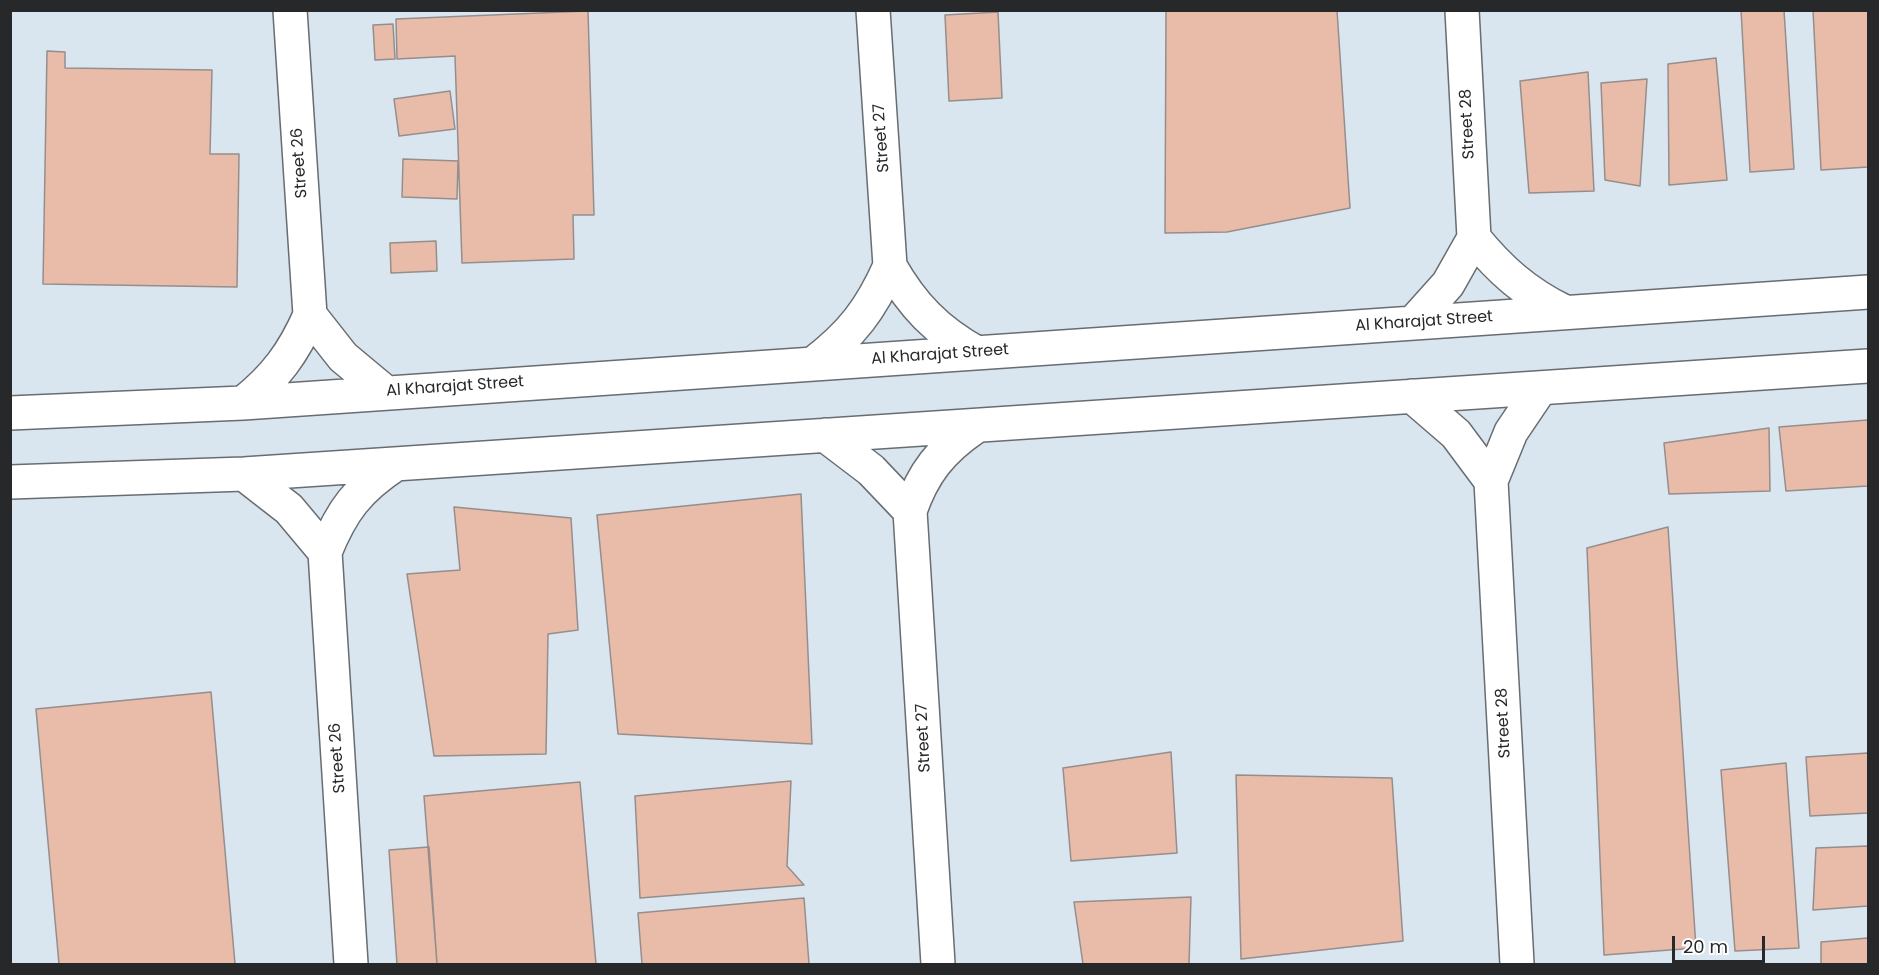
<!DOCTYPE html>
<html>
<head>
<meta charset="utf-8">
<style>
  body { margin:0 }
  #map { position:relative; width:1879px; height:975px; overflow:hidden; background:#ebf0f5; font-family:Poppins,sans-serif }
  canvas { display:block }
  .frame { position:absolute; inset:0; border:12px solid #26282a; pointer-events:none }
  .scale { position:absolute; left:1672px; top:936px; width:93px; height:27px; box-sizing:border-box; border:3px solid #26282a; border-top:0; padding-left:8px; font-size:18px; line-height:21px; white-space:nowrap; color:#26282a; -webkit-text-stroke:4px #fff; paint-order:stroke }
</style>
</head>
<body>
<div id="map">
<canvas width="1879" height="975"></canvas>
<div class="frame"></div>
<div class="scale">20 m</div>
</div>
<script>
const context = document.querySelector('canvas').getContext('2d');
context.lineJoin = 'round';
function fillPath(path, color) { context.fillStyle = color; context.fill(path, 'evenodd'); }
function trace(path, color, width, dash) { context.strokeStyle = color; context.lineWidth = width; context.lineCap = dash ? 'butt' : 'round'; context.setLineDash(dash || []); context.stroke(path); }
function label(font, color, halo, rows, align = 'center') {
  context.font = font + ' Poppins,sans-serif'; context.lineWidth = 4.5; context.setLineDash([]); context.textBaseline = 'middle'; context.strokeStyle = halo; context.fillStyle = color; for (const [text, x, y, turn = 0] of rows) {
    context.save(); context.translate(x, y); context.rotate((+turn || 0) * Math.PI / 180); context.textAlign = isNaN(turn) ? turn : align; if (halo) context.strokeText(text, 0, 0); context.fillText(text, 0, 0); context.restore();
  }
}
fillPath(new Path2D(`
  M11,11h1857v953h-1857z`), '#d9e5ef');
const building = new Path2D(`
  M1166,10h171l13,198 -123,24 -62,1z
  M1741,10h43l10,159 -44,3z
  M1813,10h55v157l-47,3z
  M588,11l6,204h-21l1,44 -112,4 -7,-207 -58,3 -1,-40z
  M998,12l4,86 -53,3 -4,-86z
  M393,24l2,35 -20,1 -2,-35z
  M47,51l18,1v16l147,2 -2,84h29l-2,133 -194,-3z
  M1716,58l11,122 -58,5 -1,-121z
  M1588,72l6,119 -65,2 -9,-112z
  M1647,79l-7,107 -35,-6 -4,-97z
  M450,91l5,38 -56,7 -5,-37z
  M403,159l55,2 -1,38 -55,-2z
  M436,241l1,30 -46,2 -1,-30z
  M1868,420v66l-82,5 -7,-64z
  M1769,428l1,63 -101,3 -5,-51z
  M801,494l11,250 -194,-10 -21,-219z
  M454,507l117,11 7,112 -30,4 -2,120 -112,2 -27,-182 53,-4z
  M1668,527l28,421 -92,7 -17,-407z
  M211,692l24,272h-176l-23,-255z
  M1171,752l6,101 -106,8 -8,-93z
  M1868,753v60l-58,3 -4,-59z
  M1786,763l13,185 -64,3 -14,-181z
  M1236,775l156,3 11,163 -162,18z
  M791,781l-4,85 17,19 -164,13 -5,-102z
  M580,782l16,182h-159l-13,-168z
  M1868,846v60l-55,4 3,-62z
  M429,847l8,117h-40l-8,-114z
  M1191,897l-2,67h-106l-9,-62z
  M804,898l5,66h-167l-4,-51z
  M1868,938v26h-47v-22z`);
fillPath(building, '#e9bcaa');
trace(building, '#958e8c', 1.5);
const minor = new Path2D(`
  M873,10l17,256c22,39 47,65 87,87
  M1474,238c26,32 52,55 89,73
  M310,315l33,42 42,35
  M1413,323l35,-39 26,-46 -12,-228
  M814,363c38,-29 57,-54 76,-97
  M1412,396l44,38 35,47
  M243,403c32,-25 51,-51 67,-88l-20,-305
  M10,413l233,-10 1625,-111
  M825,435l46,35 39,41
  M244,474l45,35 36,43
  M10,482l234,-8 1624,-108
  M351,964l-26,-412c17,-42 33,-63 71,-88
  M938,964l-28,-453c13,-38 31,-61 65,-84
  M1517,964l-26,-483 20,-49 29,-43`);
trace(minor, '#686d71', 36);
trace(minor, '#fff', 33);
label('16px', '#26282a', '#fff', [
  ["Street 28",1468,124,-93],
  ["Street 27",882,138,-94],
  ["Street 26",300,163,-94],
  ["Al Kharajat Street",1424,322,-4],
  ["Al Kharajat Street",940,355,-4],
  ["Al Kharajat Street",455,387,-4],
  ["Street 28",1504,723,-93],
  ["Street 27",924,738,-93],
  ["Street 26",338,758,-94]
]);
</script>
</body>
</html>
